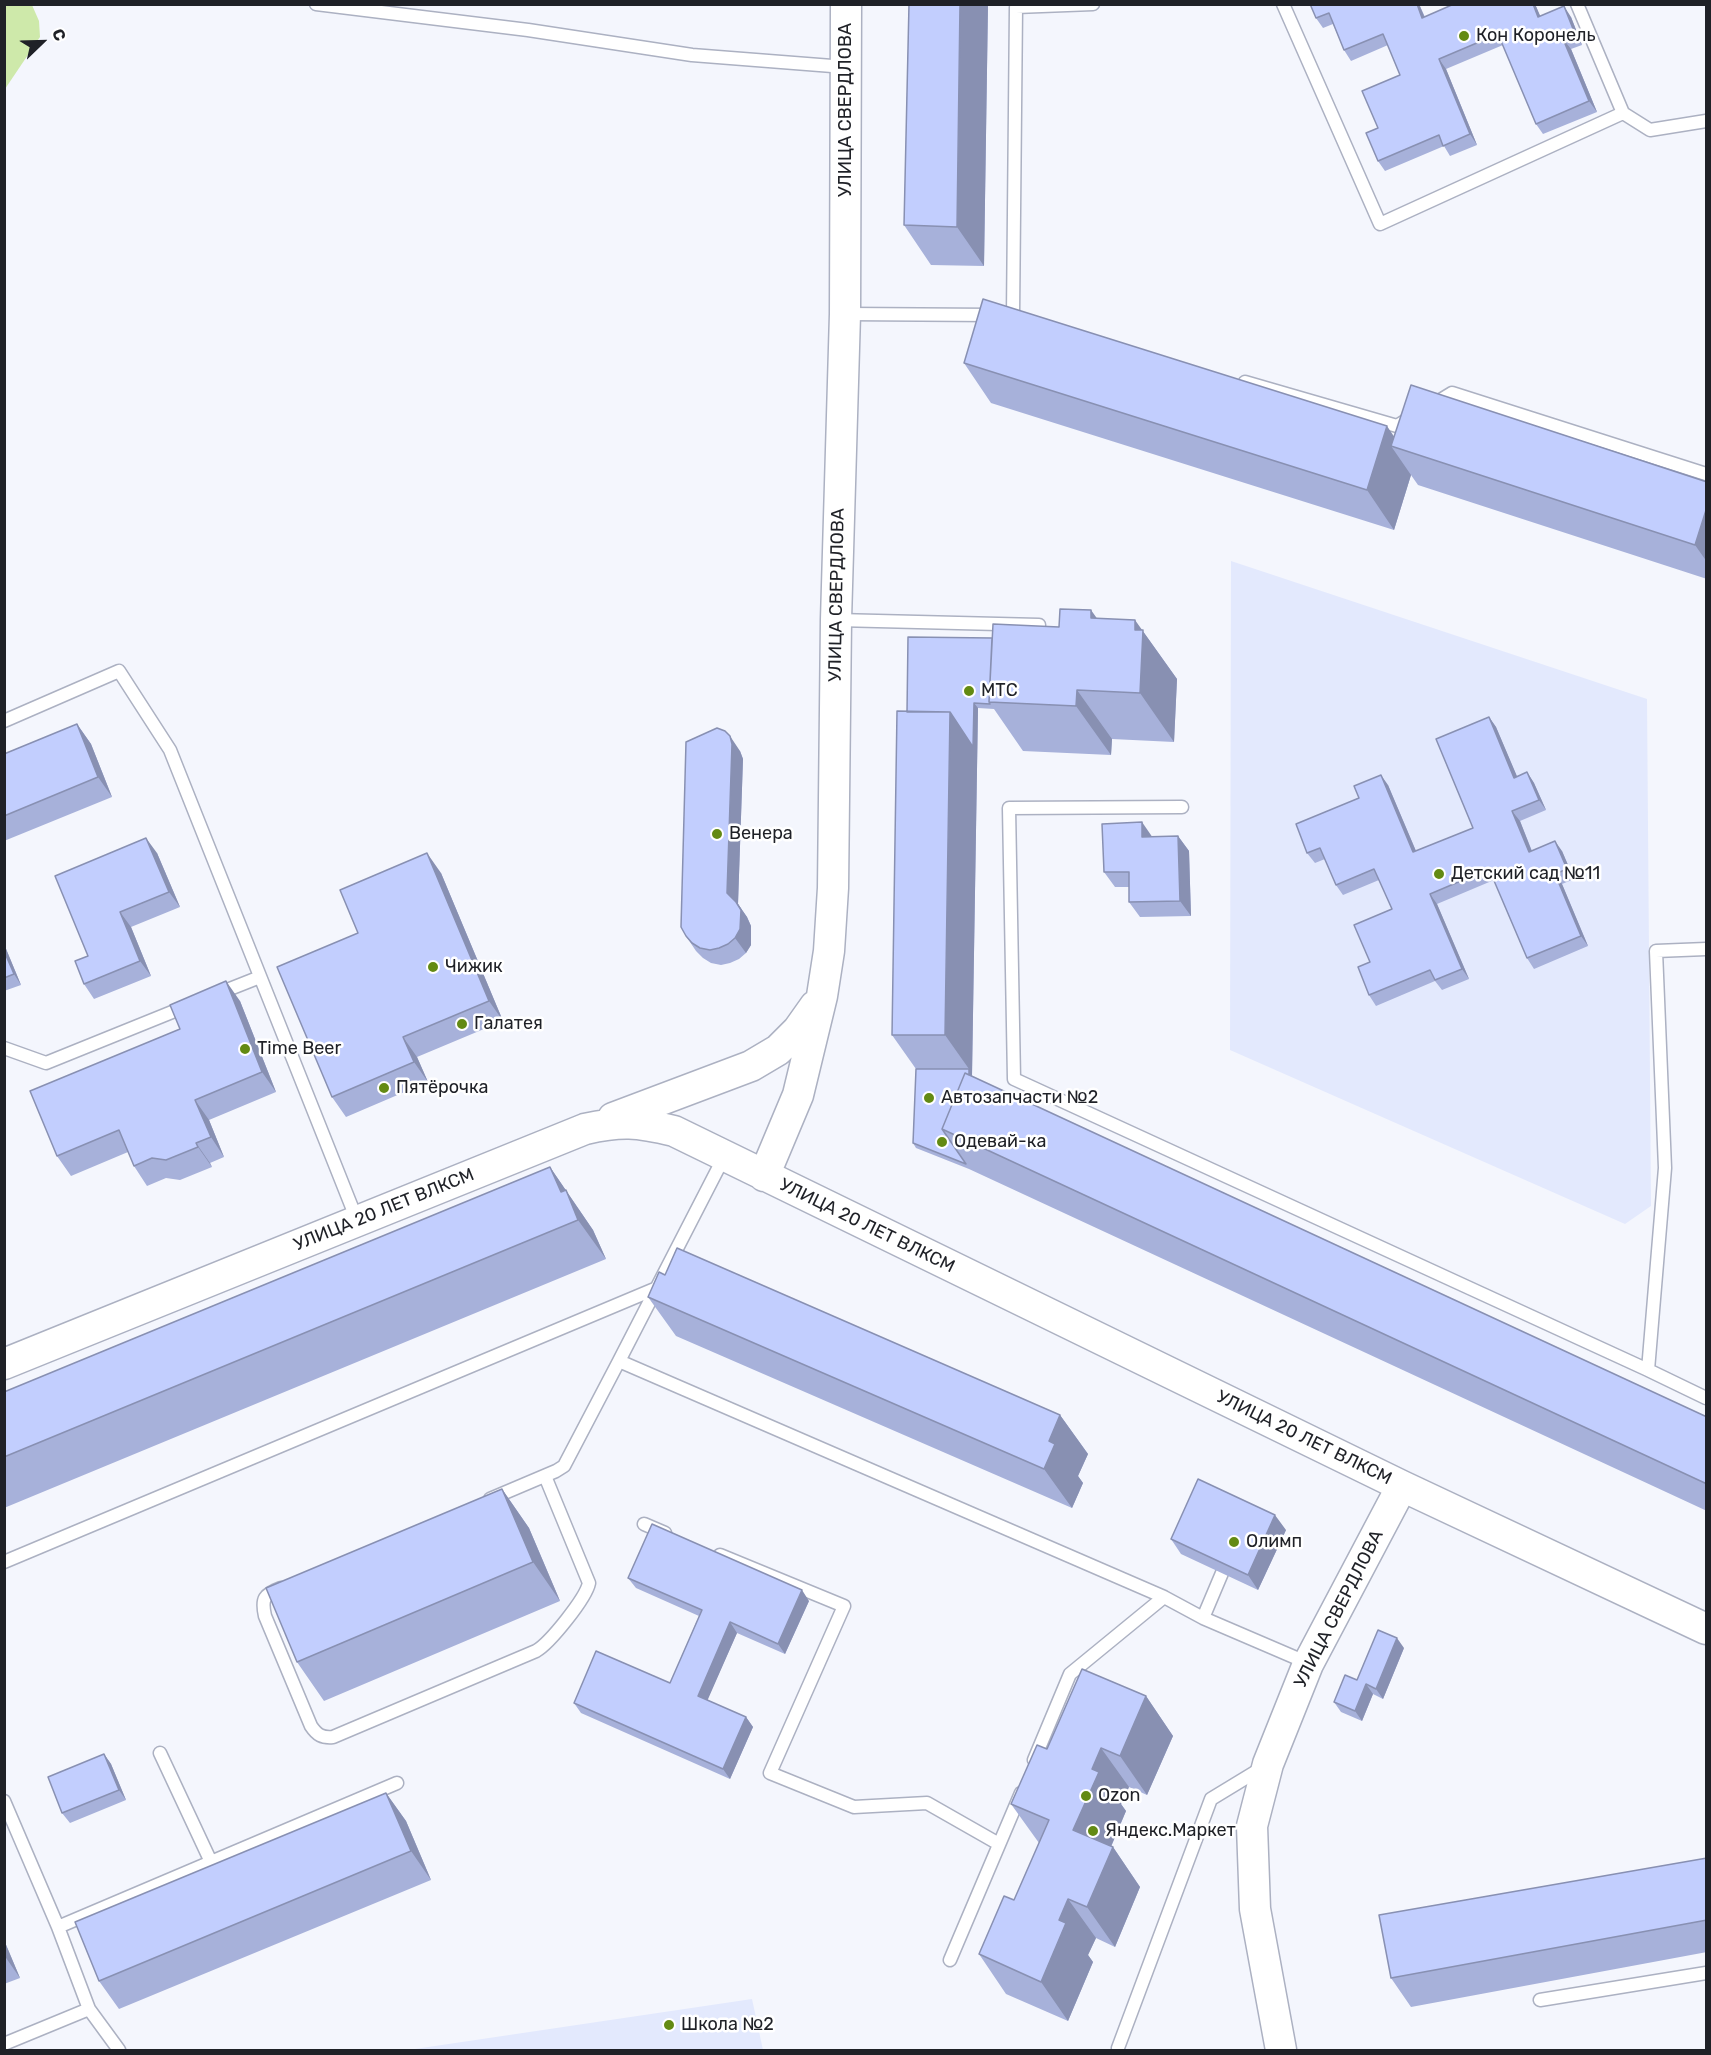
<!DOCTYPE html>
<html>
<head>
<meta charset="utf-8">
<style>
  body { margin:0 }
  #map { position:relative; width:1711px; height:2055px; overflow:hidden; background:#f4f6fd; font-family:Rubik,sans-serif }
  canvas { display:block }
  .frame { position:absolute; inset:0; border:6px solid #1f2127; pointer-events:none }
  .north { position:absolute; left:12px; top:12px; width:60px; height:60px; -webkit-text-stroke:4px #fff; paint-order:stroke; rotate:67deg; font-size:16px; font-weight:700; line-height:24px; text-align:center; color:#1f2127 }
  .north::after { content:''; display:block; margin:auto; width:21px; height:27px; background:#1f2127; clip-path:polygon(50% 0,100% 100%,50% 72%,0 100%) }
</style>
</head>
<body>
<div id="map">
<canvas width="1711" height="2055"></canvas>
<div class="frame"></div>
<div class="north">С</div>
</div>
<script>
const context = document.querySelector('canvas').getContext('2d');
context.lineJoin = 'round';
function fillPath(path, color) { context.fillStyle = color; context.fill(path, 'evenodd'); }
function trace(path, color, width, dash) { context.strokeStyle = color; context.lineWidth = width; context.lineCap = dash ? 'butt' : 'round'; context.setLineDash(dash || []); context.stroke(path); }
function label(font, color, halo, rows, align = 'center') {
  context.font = font + ' Rubik,sans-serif'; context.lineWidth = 5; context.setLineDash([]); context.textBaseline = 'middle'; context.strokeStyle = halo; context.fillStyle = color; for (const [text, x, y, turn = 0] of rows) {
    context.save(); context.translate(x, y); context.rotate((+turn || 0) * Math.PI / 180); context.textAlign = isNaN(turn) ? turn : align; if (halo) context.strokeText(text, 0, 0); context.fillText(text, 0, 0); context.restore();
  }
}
fillPath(new Path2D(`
  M1231,561l416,138 4,507 -26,18 -395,-174z
  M752,1999l11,51h-355z`), '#e3e9fd');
fillPath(new Path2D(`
  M5,4l27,1 7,16 1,16 -35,52z`), '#cee9aa');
const service = new Path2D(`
  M316,4l212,26 164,25 153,12
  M1283,4l97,220 243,-111
  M1577,4l46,109 27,17 56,-9
  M846,314l148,1
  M1013,315l3,-308 77,-3
  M1245,382l152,44 14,-9
  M1434,404l18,-11 254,81
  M837,620l202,5
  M4,721l115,-50 51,79 187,470
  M1182,807l-173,1 5,271 634,291 17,-202 -9,-217 50,-2
  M217,994l43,-17
  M4,1048l42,15 141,-57
  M724,1157l-105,204 545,236 39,21 105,45
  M1648,1370l58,28
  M490,1499l66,-28 8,-5 55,-105
  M644,1524l21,9
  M720,1555l124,51 -74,167 84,34 73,-4 72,41
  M4,1562l653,-274
  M281,1588c-17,7 -20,10 -16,28l46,110c6,9 11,12 22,11l203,-86c14,-8 50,-53 53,-68l-44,-107
  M1203,1618l19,-45
  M160,1753l51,109
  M1034,1760l36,-86 94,-77
  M4,1801l54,126 31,82 30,41
  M58,1927l339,-144
  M950,1960l71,-167
  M1540,2000l166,-27
  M4,2044l85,-35
  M1118,2048l93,-249 51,-31`);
const tertiary = new Path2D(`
  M613,1118l138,-52 27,-16 20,-20 17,-24
  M764,1176l34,-81 24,-99 7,-45 4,-63 3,-268 9,-306 1,-310
  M4,1364l581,-235c37,-8 51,-7 89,2l728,355 304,143
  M1281,2050l-26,-141 -3,-83 16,-62 40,-100 94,-178`);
trace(service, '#acb1c2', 15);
trace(tertiary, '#acb1c2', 33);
trace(service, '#fff', 12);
trace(tertiary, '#fff', 30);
fillPath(new Path2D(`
  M909,4h79l-4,262 -53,-1 -27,-40z
  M1310,4h109l6,13 29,-13h81l5,12 31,1 11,28 -11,4 26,63 -54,22 -7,-10 -33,-79 -57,24 31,76 -27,11 -6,-10 -59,25 -7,-10v-33l22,-53 -12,-30 -37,16 -7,-11 -11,-26 -10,4 -7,-10z
  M964,363l430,73 313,46v97l-289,-94 -7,-10 -17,55 -403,-127z
  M1097,618l45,12 35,49 -3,63 -62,-3 -1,16 -88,-4 -29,-42 -16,-1 -6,369 735,340v94l-738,-342 -53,-21 -3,-5 3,-74 -24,-34 15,-323 85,-74 67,-11z
  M1489,717l7,10 21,50 10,-5 7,11 12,27 -26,11 12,30h30l12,28 -12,5 26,62 -54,23 -7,-11 -33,-78 -57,24 32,75 -27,11 -7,-9 -59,25 -7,-11 1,-33 22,-53 -13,-29 -36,15 -7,-10 -11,-26 -10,4 -8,-10 52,-55 29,-13 28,66 57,-23z
  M77,724l14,20 21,53 -108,44v-87z
  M740,751l3,8 -5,145 9,13 4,9v19l-5,8 -7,6 -9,4 -9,2 -10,-2 -8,-5 -7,-7 -10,-15z
  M1152,836h26l11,15 2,65 -51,1 -11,-15v-15h-14l-11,-15z
  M157,853l23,54 -49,20 20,49 -57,23 -10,-15 4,-28z
  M441,873l62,148 -86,36 11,25 -82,35 -14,-20 26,-164z
  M4,944l17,41 -17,6z
  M240,1001l36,91 -67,28 15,37 -14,6 2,4 -32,13 -14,-2 -19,8 -13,-20 -6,-14 -57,24 -14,-20 123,-127z
  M550,1167l43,63 13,29 -602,249v-116z
  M665,1275l395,140 28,39 -10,22 5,7 -11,25 -396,-172 -28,-39z
  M502,1489l27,39 31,73 -236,100 -27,-39z
  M1286,1530l-28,60 -77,-36 -10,-15z
  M628,1578l181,23 -24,53 -48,-21 -30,67 39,17 7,10 -23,52 -149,-66 -7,-10 96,-20 29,-67 -63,-28z
  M1404,1648l-21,51 -10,-5 -11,27 -21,-9 -7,-10 23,-22z
  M1146,1696l27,40 -26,59 -18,-8 -8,17 5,7 -15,36h2l27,40 -25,60 -19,-9 -8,17 5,7 -25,59 -62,-27 -27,-40 35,-54 25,-57 -28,-39 36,-55z
  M104,1754l7,10 15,36 -56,23 -8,-10z
  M386,1793l20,28 25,59 -312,129 -20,-28z
  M1707,1858v94l-296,55 -20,-29z
  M4,1940l16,38 -16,6z`), '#a7b1da');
fillPath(new Path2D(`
  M960,4h28l-4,262 -27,-39z
  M1417,4h2l10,24 -7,-10z
  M1533,4h2l10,23 -7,-10z
  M1564,6l7,11 11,28 -7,-11z
  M1563,39l8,10 26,63 -8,-11z
  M1439,59l7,10 31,76 -7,-11z
  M1387,426l16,24 -12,-4 20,29 -17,55 -27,-40z
  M1707,507v55l-12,-17z
  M1091,610l35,49 -35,-41z
  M1135,620l42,59 -3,63 -34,-49 -5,-63z
  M1077,690l35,49 -1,16 -35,-49z
  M974,703l4,5 -6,366 -1,27 -4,-5 2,-27 -24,-34 5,-323z
  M1489,717l7,10 26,61 -8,-10z
  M77,724l14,20 21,53 -14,-20z
  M730,736l10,15 3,8 -5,145 9,13 4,9v19l-5,8 -11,-15 -8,-45z
  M1527,772l7,11 12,27 -7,-10z
  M1381,775l7,10 33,78 -8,-11z
  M1512,811l8,10 16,41 -7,-10z
  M1142,822l11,16 -11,-1z
  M1178,836l11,15 2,65 -11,-15z
  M146,838l11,15 23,54 -11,-15z
  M1555,841l7,10 12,28 -7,-10z
  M427,853l14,20 62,148 -14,-20z
  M1555,874l7,10 26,62 -7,-10z
  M1430,894l7,10 32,75 -7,-10z
  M120,912l11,15 20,49 -11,-15z
  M4,944l17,41 -7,-11 -10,-23z
  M226,981l14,20 36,91 -14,-20z
  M403,1037l14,20 11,25 -14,-20z
  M195,1100l14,20 15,37 -13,-20z
  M196,1143l14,20 2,4 -14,-20z
  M550,1167l43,63 13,29 -28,-39 -17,-28z
  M1060,1415l28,39 -10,22 5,7 -11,25 -28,-39 5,-28z
  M502,1489l27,39 31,73 -27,-39z
  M1275,1515l11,15 -28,60 -10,-15z
  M802,1590l7,11 -24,53 -7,-10z
  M730,1622l7,11 -32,73 -7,-10z
  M1397,1638l7,10 -21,51 -7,-10z
  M1366,1684l7,10 -11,27 -7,-10z
  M1146,1696l27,40 -26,59 -27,-39z
  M746,1717l7,10 -23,52 -7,-10z
  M1101,1748l28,39 -8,17 5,7 -25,59 -28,-40 19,-61z
  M104,1754l7,10 15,36 -7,-10z
  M386,1793l20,28 25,59 -20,-29z
  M1113,1847l27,40 -25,60 -28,-40z
  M1068,1899l28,39 -8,17 5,7 -25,59 -27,-39 18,-62z
  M4,1940l16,38 -16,-23z`), '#8890b2');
const building = new Path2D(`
  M909,4h51l-3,223 -53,-2z
  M1310,4h107l5,14 32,-14h79l5,13 26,-11 11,28 -12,5 26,62 -53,23 -38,-90 -59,25 31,75 -27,12 -4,-11 -61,26 -12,-28 12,-5 -16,-37 38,-16 -17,-41 -39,16 -15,-37 -13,5z
  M983,299l404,127 -20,64 -403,-127z
  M1411,385l296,97v25l-12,38 -304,-99z
  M1060,609l31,1v8l44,2v10h8l-3,63 -63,-3 -1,16 -87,-4 4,-78 66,3z
  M908,637l84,1 -3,64 1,2 -16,-1 -1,44 -23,-35h-43z
  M897,711l53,1 -5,323h-53z
  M1489,717l25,61 13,-6 12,28 -27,11 17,41 26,-11 12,28 -12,5 26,62 -54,22 -38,-89 -59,25 32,75 -27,11 -5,-10 -61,25 -11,-28 12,-5 -16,-37 38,-16 -18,-40 -38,16 -16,-37 -13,5 -11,-29 63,-26 -5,-12 27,-11 32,77 60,-24 -37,-89z
  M77,724l21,53 -94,39v-62z
  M717,728l8,3 5,5 2,8 -5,149 9,9 5,8 -1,19 -5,9 -7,6 -9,4 -9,2 -10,-2 -8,-5 -6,-7 -5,-9 5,-185z
  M1142,822v15l36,-1 2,65 -51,1v-30h-25l-2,-48z
  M146,838l23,54 -49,20 20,49 -56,23 -9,-23 13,-5 -33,-80z
  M427,853l62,148 -86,36 11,25 -82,35 -55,-130 81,-34 -18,-43z
  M4,951l10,23 -10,4z
  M226,981l36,91 -67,28 16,37 -15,6 2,4 -32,13 -14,-2 -18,8 -15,-36 -62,26 -27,-65 150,-62 -10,-24z
  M916,1069h53v6l-4,-2 -23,56 24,35 -53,-21z
  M965,1073l742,344v67l-765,-355z
  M550,1167l11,25 5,-2 12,30 -574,237v-65z
  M677,1248l383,167 -11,26 6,3 -11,25 -396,-172 11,-25 6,3z
  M1198,1479l77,36 -27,60 -77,-36z
  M502,1489l31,73 -236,100 -31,-74z
  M652,1524l150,66 -24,54 -48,-22 -32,74 48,21 -23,52 -149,-66 22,-52 74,32 32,-73 -74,-32z
  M1378,1630l19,8 -21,51 -10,-5 -11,27 -21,-9 11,-27 12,5z
  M1082,1669l64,27 -26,60 -19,-8 -9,21 7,3 -26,58 40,17 -26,60 -19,-8 -9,21 7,3 -25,59 -62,-28 25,-58 10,4 35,-80 -38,-16 26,-59 10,4z
  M104,1754l15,36 -57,23 -14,-36z
  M386,1793l25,58 -312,130 -24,-59z
  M1707,1858v62l-316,58 -12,-63z`);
fillPath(building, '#c2cefe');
trace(building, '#8890b2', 1.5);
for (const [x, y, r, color] of [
  [1464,36,6,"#638a13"],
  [969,691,6,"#638a13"],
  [717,834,6,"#638a13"],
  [1439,874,6,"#638a13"],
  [433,967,6,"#638a13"],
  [462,1024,6,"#638a13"],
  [245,1049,6,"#638a13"],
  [384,1088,6,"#638a13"],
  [929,1098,6,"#638a13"],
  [942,1142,6,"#638a13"],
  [1234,1542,6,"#638a13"],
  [1086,1796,6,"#638a13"],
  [1093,1831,6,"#638a13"],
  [669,2025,6,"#638a13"]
]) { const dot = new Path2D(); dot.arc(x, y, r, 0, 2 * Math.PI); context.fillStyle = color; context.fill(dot); trace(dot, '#fff', 2); }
label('18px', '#1f2127', '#fff', [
  ["Кон Коронель",1476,36],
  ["МТС",981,691],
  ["Венера",729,834],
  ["Детский сад №11",1451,874],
  ["Чижик",445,967],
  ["Галатея",474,1024],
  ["Time Beer",257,1049],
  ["Пятёрочка",396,1088],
  ["Автозапчасти №2",941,1098],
  ["Одевай-ка",954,1142],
  ["Олимп",1246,1542],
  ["Ozon",1098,1796],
  ["Яндекс.Маркет",1105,1831],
  ["Школа №2",681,2025]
], 'left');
label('18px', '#1f2127', '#fff', [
  ["УЛИЦА СВЕРДЛОВА",846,110,-90],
  ["УЛИЦА СВЕРДЛОВА",837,595,-89],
  ["УЛИЦА 20 ЛЕТ ВЛКСМ",384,1210,-22],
  ["УЛИЦА 20 ЛЕТ ВЛКСМ",867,1226,26],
  ["УЛИЦА 20 ЛЕТ ВЛКСМ",1304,1438,26],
  ["УЛИЦА СВЕРДЛОВА",1339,1609,-63]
]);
</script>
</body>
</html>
